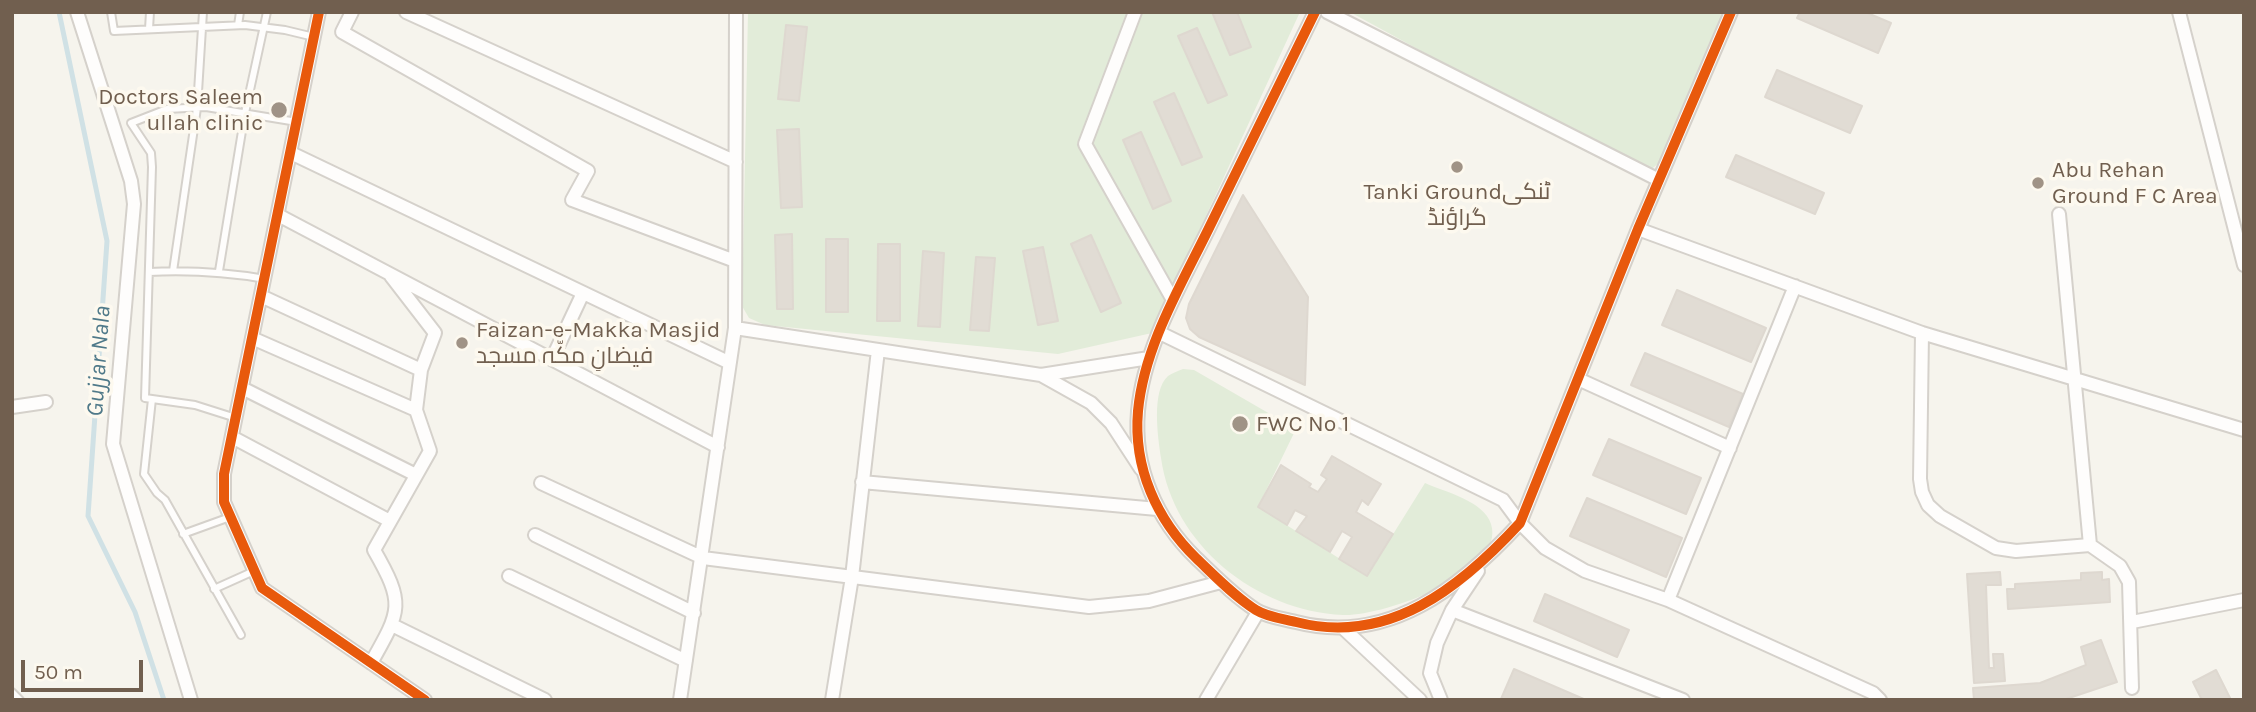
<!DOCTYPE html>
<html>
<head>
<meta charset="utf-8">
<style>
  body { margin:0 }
  #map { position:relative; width:2256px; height:712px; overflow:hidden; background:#f6f4ed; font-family:Karla,sans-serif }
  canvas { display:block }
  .frame { position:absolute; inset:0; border:14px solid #715f4f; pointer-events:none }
  .scale { position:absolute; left:21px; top:660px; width:122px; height:32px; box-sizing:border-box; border:4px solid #715f4f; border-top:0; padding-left:9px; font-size:21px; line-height:24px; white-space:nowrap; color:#715f4f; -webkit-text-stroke:5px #fdf9ef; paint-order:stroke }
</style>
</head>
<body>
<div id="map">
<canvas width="2256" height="712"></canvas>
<div class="frame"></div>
<div class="scale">50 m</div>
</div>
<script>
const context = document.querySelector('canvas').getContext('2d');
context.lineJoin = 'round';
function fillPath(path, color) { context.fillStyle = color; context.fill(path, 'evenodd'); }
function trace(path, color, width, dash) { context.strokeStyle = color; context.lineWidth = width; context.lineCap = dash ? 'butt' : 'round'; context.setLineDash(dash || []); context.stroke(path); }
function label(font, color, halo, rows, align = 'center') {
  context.font = font + ' Karla,Cairo,sans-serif'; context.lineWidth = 7; context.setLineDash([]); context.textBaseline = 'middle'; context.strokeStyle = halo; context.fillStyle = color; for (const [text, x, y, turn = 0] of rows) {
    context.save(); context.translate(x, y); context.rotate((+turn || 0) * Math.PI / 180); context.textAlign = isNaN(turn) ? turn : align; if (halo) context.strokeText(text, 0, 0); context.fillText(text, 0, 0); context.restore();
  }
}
fillPath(new Path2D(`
  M748,12h552l-148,321 -94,21 -293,-29 -16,-7 -7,-12z
  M1350,12h379l-68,149 -15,13z
  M1183,369l11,1 102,59 -38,78 109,69 58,-93c20,9 59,18 66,41 16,50 -111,93 -148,91 -87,-4 -170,-70 -182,-157 -3,-20 -10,-67 7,-82 4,-3 10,-5 15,-7z`), '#e2ecd9');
trace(new Path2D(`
  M59,12l48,229 -19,275 47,96 29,88`), '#d0e1e5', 5);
const building = new Path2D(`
  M1212,12h25l14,35 -21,8z
  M1800,12h65l26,11 -13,30 -81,-35z
  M786,25l21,2 -8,74 -21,-2z
  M1197,28l30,67 -19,8 -30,-67z
  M1777,70l85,36 -12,27 -85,-36z
  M1174,93l28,64 -20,8 -28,-63z
  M799,129l3,78 -21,1 -4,-78z
  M1141,132l30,69 -18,8 -30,-69z
  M1736,155l88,38 -9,21 -89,-37z
  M1243,195l65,102 -3,88 -106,-48 -9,-8 -4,-11 3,-14z
  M792,234l1,75h-16l-2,-74z
  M1091,235l30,68 -20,9 -30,-68z
  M826,239h22v73h-22z
  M878,244h22v77h-23z
  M1043,247l15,74 -20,4 -15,-74z
  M923,251l21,2 -4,74 -22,-1z
  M976,257l19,1 -6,73 -19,-1z
  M1677,290l89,38 -15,34 -89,-37z
  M1645,353l98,41 -14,33 -98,-42z
  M1609,439l92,39 -15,36 -93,-39z
  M1332,456l49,28 -13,21 -6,-5 -6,12 37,22 -26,42 -28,-17 13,-22 -10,-6 -12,21 -34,-21 11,-15 -12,-6 -8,15 -29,-18 23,-42 30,19 -2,3 9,5 9,-13 -6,-4z
  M1587,498l95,40 -16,39 -96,-41z
  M2000,572l1,13h-15l3,83h5l-1,-14h10l2,27 -31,2 -7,-109z
  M2102,572v8l7,-1 1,23 -102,7 -1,-20h8v-5l66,-4v-7z
  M1545,594l84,36 -12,27 -83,-36z
  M2101,640l16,42 -54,18h-89l-1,-12 67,-5 46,-18 -5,-18z
  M1514,669l72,31 -85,-1z
  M2216,670l15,30h-29l-9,-18z`);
fillPath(building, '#e1dcd4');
trace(building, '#ded8d0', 2);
const service = new Path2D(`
  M111,12l3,19 131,-6 40,5 29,7
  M238,25l2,-13
  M149,29l1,-17
  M173,271l24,-163 6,-96
  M219,271l26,-158 22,-101
  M149,272c40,-2 76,0 116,7
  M152,399l-8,75 13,19 8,7 76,135
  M236,418l-41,-13 -50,-7 7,-231 -1,-14 -20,-30 36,-14 39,-2 91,15
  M183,534l47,-17
  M214,589l40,-18
  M12,692l8,8`);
const minor = new Path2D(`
  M77,12l54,169 3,23 -21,240 78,256
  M319,12l-95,462v28l38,86 163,112
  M352,12l-10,20 246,139 -16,29 163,61
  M406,12l330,150
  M1135,12l-50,132 88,156
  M1315,12c-36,73 -72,146 -107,218 -28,57 -64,117 -70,181 -5,57 19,109 58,147 19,18 38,38 60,52 11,7 28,9 40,12 93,24 165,-35 224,-99l118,-294 93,-217
  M1327,12l332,168
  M2179,12l65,253
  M291,153l439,210
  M2059,214l31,331 30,21 9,16 3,106
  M278,215l440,232
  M1638,229l284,104 322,97
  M391,276l44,57 -14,37
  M261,296l160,74 -5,40
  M735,328l306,47 108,-17
  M1160,333l343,167 17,23 25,25 40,23 83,29 205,93 7,7
  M1922,333l-2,146 2,13 6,13 12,11 56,32 20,3 74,-6
  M252,338l164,72 14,41 -56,99c31,54 27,60 -3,113
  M552,359l31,-66
  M1041,375l50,28 20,20 30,46
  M1578,379l152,69
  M242,388l174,87
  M12,407l34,-5
  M232,437l158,84
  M862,482l295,27
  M541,483l162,75 386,49 60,-6 72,-19
  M535,535l159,78
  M509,576l177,85
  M1668,600l127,-314
  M1452,610l231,90
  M2132,622l112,-22
  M392,625l153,75
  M1343,628l77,72
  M680,700l55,-372 1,-316
  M832,700l20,-123 26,-227
  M1206,700l52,-88
  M1441,700l-11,-27 7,-30 15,-33 26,-39`);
trace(service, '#d5d1cb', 10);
trace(minor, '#d5d1cb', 16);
trace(service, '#fefdfc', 6);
trace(minor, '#fefdfc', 12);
trace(new Path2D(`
  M319,12l-95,462v28l38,86 163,112
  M1315,12c-36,73 -72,146 -107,218 -28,57 -64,117 -70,181 -5,57 19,109 58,147 19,18 38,38 60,52 11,7 28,9 40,12 93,24 165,-35 224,-99l118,-294 93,-217`), '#e8590c', 10);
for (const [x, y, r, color] of [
  [279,110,9,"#a09386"],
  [1457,167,7,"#a09386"],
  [2038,183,7,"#a09386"],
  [462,343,7,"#a09386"],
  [1240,424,9,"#a09386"]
]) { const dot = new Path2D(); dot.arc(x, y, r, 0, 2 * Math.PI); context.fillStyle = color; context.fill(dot); trace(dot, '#fdf9ef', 2.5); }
label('23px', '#715f4f', '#fdf9ef', [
  ["Doctors Saleem",263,97,"right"],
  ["ullah clinic",263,123,"right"],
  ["Abu Rehan",2052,170],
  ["Ground F C Area",2052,196],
  ["Tanki Groundٹنکی",1457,192,"center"],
  ["گراؤنڈ",1457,218,"center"],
  ["Faizan-e-Makka Masjid",476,330],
  ["فیضانِ مکّہ مسجد",476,356],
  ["FWC No 1",1256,424]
], 'left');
label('italic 24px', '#4f7989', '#fdf9ef', [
  ["Gujjar Nala",99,361,-86]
]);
</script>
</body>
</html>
